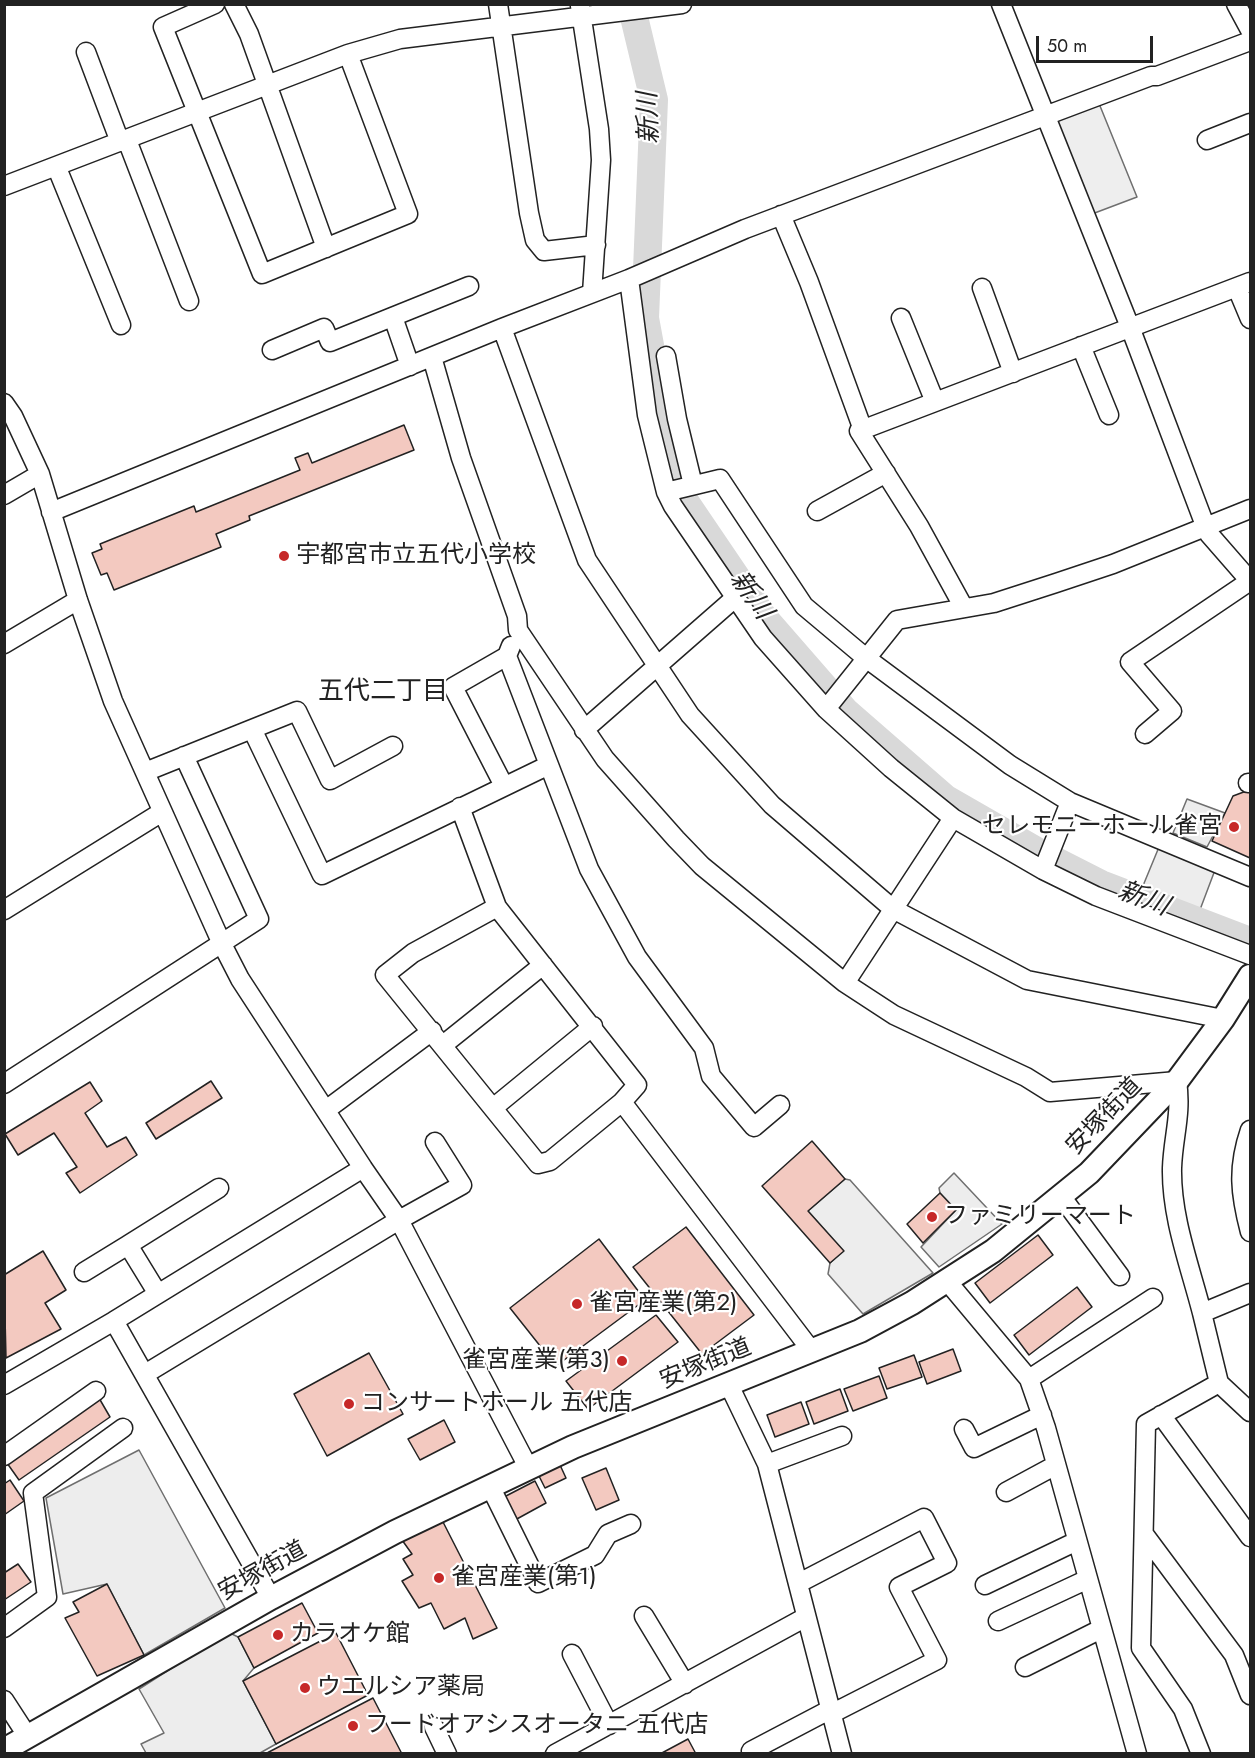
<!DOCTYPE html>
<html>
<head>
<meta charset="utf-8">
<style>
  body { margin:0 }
  #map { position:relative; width:1255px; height:1758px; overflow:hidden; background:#fff; font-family:Jost,sans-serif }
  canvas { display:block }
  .frame { position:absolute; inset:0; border:6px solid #222; pointer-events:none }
  .scale { position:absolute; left:1036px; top:36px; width:117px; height:27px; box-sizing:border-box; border:3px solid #222; border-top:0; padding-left:8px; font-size:18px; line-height:21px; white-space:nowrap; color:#222; -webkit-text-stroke:4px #fff; paint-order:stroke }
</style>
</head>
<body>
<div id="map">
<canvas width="1255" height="1758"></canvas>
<div class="frame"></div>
<div class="scale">50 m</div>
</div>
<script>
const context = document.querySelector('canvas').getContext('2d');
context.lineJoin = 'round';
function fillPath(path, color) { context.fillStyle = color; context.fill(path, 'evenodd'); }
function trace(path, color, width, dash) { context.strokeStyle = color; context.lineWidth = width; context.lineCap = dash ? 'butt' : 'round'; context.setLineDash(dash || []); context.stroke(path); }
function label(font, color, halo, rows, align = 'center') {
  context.font = font + ' Jost,"Noto Sans JP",sans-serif'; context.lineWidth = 4.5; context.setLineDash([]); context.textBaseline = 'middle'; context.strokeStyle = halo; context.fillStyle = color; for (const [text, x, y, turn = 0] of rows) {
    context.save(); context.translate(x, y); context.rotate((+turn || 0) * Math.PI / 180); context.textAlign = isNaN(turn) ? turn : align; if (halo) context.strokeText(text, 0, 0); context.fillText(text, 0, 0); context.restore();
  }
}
const green = new Path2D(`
  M1098,101l39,96 -45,17 -38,-95z`);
fillPath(green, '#eee');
trace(green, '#6f6f6f', 1.5);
const parking = new Path2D(`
  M1187,799l38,14 -18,34 -34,-14z
  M1159,847l56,23 -17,45 -58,-22z
  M954,1173l48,51 -63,43 -18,-20 35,-37 -16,-17 -1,-5z
  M845,1179l5,1 83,93 -70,41 -35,-40 2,-11 13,-12 -35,-40z
  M139,1450l86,158 -81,47 -37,-71 -44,10 -17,-96z
  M228,1632l10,5 16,31 -11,13 33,63 -16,9h-114l-5,-9 23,-11 -25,-44z`);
fillPath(parking, '#ededed');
trace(parking, '#6f6f6f', 1.5);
trace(new Path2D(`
  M633,4l2,17 19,79 -9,218 24,131 15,51 80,118 81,93 101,88 94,54 61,31 149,57`), '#d9d9d9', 28);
const building = new Path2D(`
  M404,425l10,25 -165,66 1,4 -34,14 5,13 -107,43 -7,-17 -6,2 -9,-22 10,-4 -2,-5 94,-38 2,6 104,-42 -5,-12 13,-5 4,10z
  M1249,790l1,1v67l-38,-17 21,-45z
  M211,1081l11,17 -66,41 -10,-16z
  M90,1082l12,19 -17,12 22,34 19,-10 11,18 -57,38 -14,-20 11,-6 -23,-34 -36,22 -13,-21z
  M812,1141l33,38 -37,32 36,40 -14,12 -68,-77z
  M940,1193l16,17 -33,33 -16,-19z
  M686,1227l68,88 -52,39 -69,-87z
  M1038,1235l15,20 -63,48 -15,-20z
  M599,1239l46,61 -89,66 -46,-58z
  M43,1251l23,39 -21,13 16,26 -55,29 -2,-83z
  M1077,1287l15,20 -63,48 -15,-20z
  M656,1315l22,27 -90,67 -22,-28z
  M953,1349l8,22 -34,13 -8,-22z
  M369,1353l34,61 -76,42 -33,-62z
  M914,1355l8,22 -35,12 -8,-21z
  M879,1376l8,22 -34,13 -9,-22z
  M840,1389l8,22 -34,13 -8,-22z
  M99,1398l11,19 -91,63 -12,-17z
  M801,1402l8,22 -34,13 -8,-22z
  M444,1420l11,22 -35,18 -12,-21z
  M560,1465l6,13 -21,10 -6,-12z
  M606,1468l13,32 -23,10 -14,-32z
  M10,1480l14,21 -20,14v-31z
  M535,1481l11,22 -31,17 -11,-23z
  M442,1520l55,108 -24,11 -8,-21 -21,11 -13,-26 -12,5 -17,-27 11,-6 -10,-16 9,-5 -10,-14z
  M18,1564l13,18 -27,18v-27z
  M107,1584l37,71 -47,21 -32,-58 14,-6 -6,-10z
  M302,1603l16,30 -64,35 -16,-31z
  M336,1633l32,62 -92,49 -33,-63z
  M373,1698l29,56h-137z
  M688,1739l8,15h-36z`);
fillPath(building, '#f3c9c0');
trace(building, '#222', 1.5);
const minor = new Path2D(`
  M215,4l-52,23 99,247 146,-60 -60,-160
  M234,4l15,30 77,214
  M498,4l31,209 6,27 9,11 52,-6
  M1001,4l129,323 76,201 3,6 41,47
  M1236,4l14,26
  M580,6l19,123 2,31 -9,133
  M86,52l34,90
  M127,140l62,161
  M1207,140l43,-17
  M57,168l64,157
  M4,186l344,-132 52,-15 282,-35
  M781,215l28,67 54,148
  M629,279l18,136 19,77 7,14 90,132 63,71 65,59 62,50 90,52 53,26 154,59
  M982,288l31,85
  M1237,288l13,31
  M393,317l17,49
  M901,318l34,84
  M502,328l85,232 103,155 82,90 121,104 134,71 196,39
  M1081,346l28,69
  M272,350l52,-22 6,14 139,-56
  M666,356l11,63 16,66
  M432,357l29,101 56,158 1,14 87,129 71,80 26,27 143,117 49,32 132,62 24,15 127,-11c5,33 -4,56 -5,87 -1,49 18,98 30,145
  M4,403l9,13 27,58 38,126 35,101 109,243 18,35 123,189 36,52 129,247
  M666,492l54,-13 84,127 62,52 144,107 60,37 180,75
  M4,495l36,-21
  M817,511l69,-38
  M51,512l451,-184 127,-49 116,-50 406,-153h6l93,-35
  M964,608l-45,-82 -60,-95 391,-149
  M4,644l74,-44
  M826,709l71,-89 97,-17 62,-20 57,-19 137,-55
  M252,729l45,-18 33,69 63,-34
  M584,730l152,-133
  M1145,734l27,-23 -42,-49 120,-81
  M549,765l40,104 48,88 67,91 7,28 43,51 26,-22
  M145,772l107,-43 70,146 227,-110 -42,-109
  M1248,783h2
  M504,786l-51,-99 54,-31 4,-10
  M460,807l37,100 -84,46 -28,22 153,189 12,-3 72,-59 15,-17 -140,-178
  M1043,870l27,-68
  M4,910l158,-98
  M845,983l108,-165
  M443,1045l100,-80
  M4,1084l255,-165 -75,-163
  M622,1102l189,248
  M493,1108l100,-82
  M326,1110l106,-79
  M1250,1130c-13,38 -10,64 0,102
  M1061,1196l59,80
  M84,1272l44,-27
  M947,1281l82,98 17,49 91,326
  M1250,1293l-48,20 17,70 31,29
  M158,1294l-30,-49 91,-57
  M145,1374l254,-154 63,-35 -27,-43
  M1029,1379l124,-81
  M4,1385l110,-64
  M729,1385l38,79 75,290
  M1161,1415l89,122
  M964,1429l10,19 68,-33
  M4,1456l92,-65
  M767,1464l75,-28
  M490,1486l48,97 57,-28 13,-21 23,-10
  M1006,1492l50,-27
  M1144,1534l90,121 16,40
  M799,1583l125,-65 23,45 -48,24 38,73 -104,53
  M985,1585l92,-44
  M271,1598l-157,-277 249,-153
  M644,1616l41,68
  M998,1621l90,-42
  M4,1628l43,-31 -14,-104 90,-65
  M572,1654l37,71
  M1025,1667l76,-38
  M4,1700l24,37
  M434,1727l13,27
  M751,1751l80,-42
  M555,1754l251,-137
  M1201,1754l-18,-45 -42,-61 5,-224 73,-41`);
const major = new Path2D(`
  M4,1750l267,-152 124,-66 178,-85 287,-116 52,-28 81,-52 96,-78 88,-92 46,-62 27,-43`);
trace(minor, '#222', 21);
trace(major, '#222', 26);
trace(minor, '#fff', 18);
trace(major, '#fff', 22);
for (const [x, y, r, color] of [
  [284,556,6,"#c62828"],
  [1234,827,6,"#c62828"],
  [932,1217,6,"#c62828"],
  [577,1304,6,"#c62828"],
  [622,1361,6,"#c62828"],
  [349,1404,6,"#c62828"],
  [439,1578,6,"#c62828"],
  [278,1635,6,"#c62828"],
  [305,1688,6,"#c62828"],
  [353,1726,6,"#c62828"]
]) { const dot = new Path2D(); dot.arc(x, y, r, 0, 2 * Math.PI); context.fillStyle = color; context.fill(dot); trace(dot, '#fff', 2); }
label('24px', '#222', '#fff', [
  ["宇都宮市立五代小学校",296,556],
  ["セレモニーホール雀宮",1222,827,"right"],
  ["ファミリーマート",944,1217],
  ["雀宮産業(第2)",589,1304],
  ["雀宮産業(第3)",610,1361,"right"],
  ["コンサートホール 五代店",361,1404],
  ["雀宮産業(第1)",451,1578],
  ["カラオケ館",290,1635],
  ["ウエルシア薬局",317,1688],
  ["フードオアシスオータニ 五代店",365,1726]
], 'left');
label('24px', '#222', '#fff', [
  ["安塚街道",1105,1117,-46],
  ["安塚街道",706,1365,-22],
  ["安塚街道",263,1572,-29]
]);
label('italic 26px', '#222', '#fff', [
  ["新川",650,118,-92],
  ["新川",750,596,55],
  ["新川",1143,900,21]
]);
label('26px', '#222', '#fff', [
  ["五代二丁目",383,693]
]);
</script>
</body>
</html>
